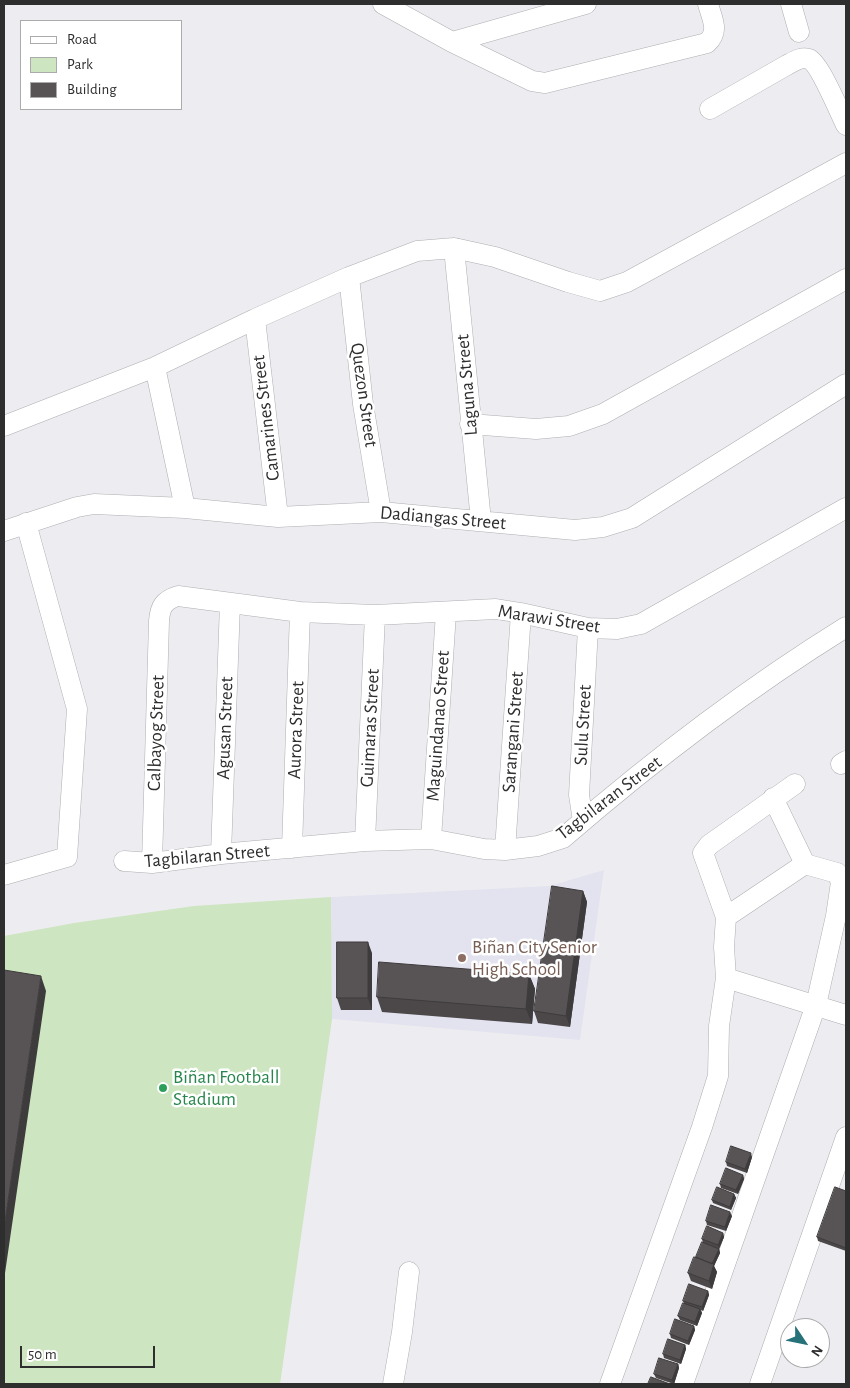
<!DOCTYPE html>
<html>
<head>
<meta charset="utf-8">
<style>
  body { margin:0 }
  #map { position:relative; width:850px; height:1388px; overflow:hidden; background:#ededf1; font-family:"Alegreya Sans",sans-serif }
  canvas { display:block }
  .frame { position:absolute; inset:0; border:5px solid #2e2e2f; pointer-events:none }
  .legend { position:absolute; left:20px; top:20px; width:162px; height:90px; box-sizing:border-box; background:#fff; border:1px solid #ababac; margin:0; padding:6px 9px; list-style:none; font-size:15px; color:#2e2e2f }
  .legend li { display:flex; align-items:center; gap:10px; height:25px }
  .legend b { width:25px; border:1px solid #ababac }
  .north { position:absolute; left:780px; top:1318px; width:50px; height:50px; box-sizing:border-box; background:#fff; border:1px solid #ababac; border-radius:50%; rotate:124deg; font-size:14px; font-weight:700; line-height:20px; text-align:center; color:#2e2e2f }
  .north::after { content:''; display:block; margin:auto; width:18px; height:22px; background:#277179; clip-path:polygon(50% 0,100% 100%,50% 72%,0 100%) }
  .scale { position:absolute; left:20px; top:1346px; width:135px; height:22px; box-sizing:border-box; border:2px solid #2e2e2f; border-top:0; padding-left:6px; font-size:15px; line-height:18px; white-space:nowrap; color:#2e2e2f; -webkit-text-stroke:4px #fff; paint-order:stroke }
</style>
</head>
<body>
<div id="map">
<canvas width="850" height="1388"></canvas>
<div class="frame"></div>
<ul class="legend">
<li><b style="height:6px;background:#fff"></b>Road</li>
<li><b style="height:14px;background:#cde5c0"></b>Park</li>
<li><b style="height:14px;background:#585456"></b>Building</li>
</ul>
<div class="north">N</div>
<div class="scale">50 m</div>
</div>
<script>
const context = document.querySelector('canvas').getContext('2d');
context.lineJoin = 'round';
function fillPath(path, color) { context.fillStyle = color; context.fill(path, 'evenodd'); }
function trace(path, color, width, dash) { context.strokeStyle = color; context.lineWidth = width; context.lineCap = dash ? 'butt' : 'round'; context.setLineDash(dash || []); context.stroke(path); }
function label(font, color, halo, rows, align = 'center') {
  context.font = font + ' "Alegreya Sans",sans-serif'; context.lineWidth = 5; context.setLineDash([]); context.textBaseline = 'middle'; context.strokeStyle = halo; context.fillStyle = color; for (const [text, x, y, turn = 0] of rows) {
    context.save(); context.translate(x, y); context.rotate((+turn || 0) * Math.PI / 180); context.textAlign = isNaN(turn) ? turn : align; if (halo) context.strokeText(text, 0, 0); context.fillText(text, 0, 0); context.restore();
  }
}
fillPath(new Path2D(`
  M604,870l-24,170 -248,-21 -1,-122 218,-11z`), '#e3e3ef');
fillPath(new Path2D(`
  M331,897l1,122 -52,365h-276v-448l70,-13 120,-17z`), '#cde5c0');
const street = new Path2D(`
  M383,4l69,38 80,39 13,2 162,-40c13,-12 5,-24 1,-39
  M791,4l8,28
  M452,42l134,-38
  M710,109l77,-44c6,-3 15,-9 22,-6 11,5 31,54 37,66
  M454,248l27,273
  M349,277l14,127 18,108
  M255,319l23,198
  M155,367l30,141
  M470,424l66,5 33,-3 34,-12 243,-135
  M4,426l151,-59 100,-48 94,-42 68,-26 37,-3 41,9 73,25 32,9 27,-9 219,-119
  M4,531l73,-24 17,-3 91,4 93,9 103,-5 194,18 28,-3 29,-9 214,-134
  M841,764l5,-3
  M773,798l32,66
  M583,821l-4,-26 9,-167
  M431,839l15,-226
  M365,841l10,-226
  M292,848l8,-236
  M505,850l16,-237
  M221,854l9,-251
  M124,861l28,2 69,-9 144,-13 66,-2 53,10 21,1 33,-4 25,-8c89,-77 183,-149 283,-211
  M152,863l7,-242c1,-14 5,-21 19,-25l122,16 75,3 121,-6 25,4 67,15 29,1 24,-5 205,-116
  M4,875l63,-18 10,-148 -51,-186
  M726,978l120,37
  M393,1384l9,-52 7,-60
  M610,1384l92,-257 16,-51 1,-50 7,-48 -2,-31 2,-30 -23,-64 6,-8 86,-61
  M683,1384l133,-379 20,-89 5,-34 -4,-9 -32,-9 -79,53
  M760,1384l86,-247`);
trace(street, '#aeaeb2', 21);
trace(street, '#fff', 20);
fillPath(new Path2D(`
  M583,891l4,11 -17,125 -32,-4 -4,-12z
  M372,953v57h-31l-4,-12z
  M529,974l6,15 -3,35 -150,-12 -5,-15z
  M752,1157l-5,16 -20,-7 -1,-4z
  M743,1175l1,4 -6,15 -17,-6 -1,-4z
  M846,1191v60l-28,-10 -1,-4z
  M734,1194l2,4 -5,12 -18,-7 -1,-3z
  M732,1216l-6,15 -19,-6 -1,-4z
  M723,1233l1,4 -5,12 -15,-6 15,6 1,4 -6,13 3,6 -5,17 -21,-8 -3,-8 15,-30 -1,-4z
  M708,1291l1,4 -6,16 -2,-1 1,3 -5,13 -17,-6 -2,-4 6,-13 -1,-2z
  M694,1326l1,4 -6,15 -18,-7 -1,-4z
  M685,1345l1,4 -5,15 -17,-6 -1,-4z
  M678,1364l1,4 -5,16 -18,-6 -2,-4z`), '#4c484a');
fillPath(new Path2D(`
  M583,891l4,11 -17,125 -4,-11z
  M368,942l4,11v57l-4,-12z
  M529,974l6,15 -3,35 -6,-15z
  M41,976l5,15 -42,289v-52z
  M751,1153l1,4 -5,16 -2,-4z
  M743,1175l1,4 -6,15 -2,-4z
  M734,1194l2,4 -5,12 -1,-3z
  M730,1212l2,4 -6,15 -1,-4z
  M723,1233l1,4 -5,12 -1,-4z
  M719,1249l1,4 -6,13 3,6 -5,17 -3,-8 3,-17z
  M708,1291l1,4 -6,16 -1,-4z
  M700,1309l2,4 -5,13 -2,-4z
  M694,1326l1,4 -6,15 -1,-4z
  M685,1345l1,4 -5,15 -1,-4z
  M678,1364l1,4 -5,16 -2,-4z`), '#3e3b3c');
const building = new Path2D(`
  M552,886l31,5 -17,125 -32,-5z
  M337,942h31v56h-31z
  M379,962l150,12 -3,35 -149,-12z
  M4,970l37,6 -37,252z
  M731,1146l20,7 -6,16 -19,-7z
  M726,1168l17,7 -7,15 -16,-6z
  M717,1187l17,7 -4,13 -18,-7z
  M835,1187l11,4v57l-29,-11z
  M711,1205l19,7 -5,15 -19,-6z
  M707,1226l16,7 -5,12 -16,-6z
  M702,1242l17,7 -7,15 -16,-7z
  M694,1257l20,7 -5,17 -21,-8z
  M689,1284l19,7 -6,16 -19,-6z
  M683,1303l17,6 -5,13 -17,-6z
  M675,1319l19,7 -6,15 -18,-7z
  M668,1339l17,6 -5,15 -17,-6z
  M659,1358l19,6 -6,16 -18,-6z
  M651,1377l19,7h-22z`);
fillPath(building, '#585456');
trace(building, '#3e3b3c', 1);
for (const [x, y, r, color] of [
  [462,958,5,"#8d6e63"],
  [163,1088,5,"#2e9e5b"]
]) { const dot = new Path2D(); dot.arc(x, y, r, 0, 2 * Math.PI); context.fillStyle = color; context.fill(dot); trace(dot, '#fff', 2); }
label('19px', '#2e2e2f', '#fff', [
  ["Laguna Street",467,385,-95],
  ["Quezon Street",364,395,82],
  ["Camarines Street",266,418,-97],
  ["Dadiangas Street",443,518,5],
  ["Marawi Street",549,619,9],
  ["Sulu Street",583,725,-87],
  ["Maguindanao Street",438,726,-86],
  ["Agusan Street",225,728,-88],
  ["Guimaras Street",370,728,-87],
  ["Aurora Street",296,730,-88],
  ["Sarangani Street",513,732,-86],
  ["Calbayog Street",156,733,-88],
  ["Tagbilaran Street",609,798,-37],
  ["Tagbilaran Street",207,856,-5]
]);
label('19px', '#785e54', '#fff', [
  ["Biñan City Senior",472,947],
  ["High School",472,969]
], 'left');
label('19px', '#27864d', '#fff', [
  ["Biñan Football",173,1077],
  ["Stadium",173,1099]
], 'left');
</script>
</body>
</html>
